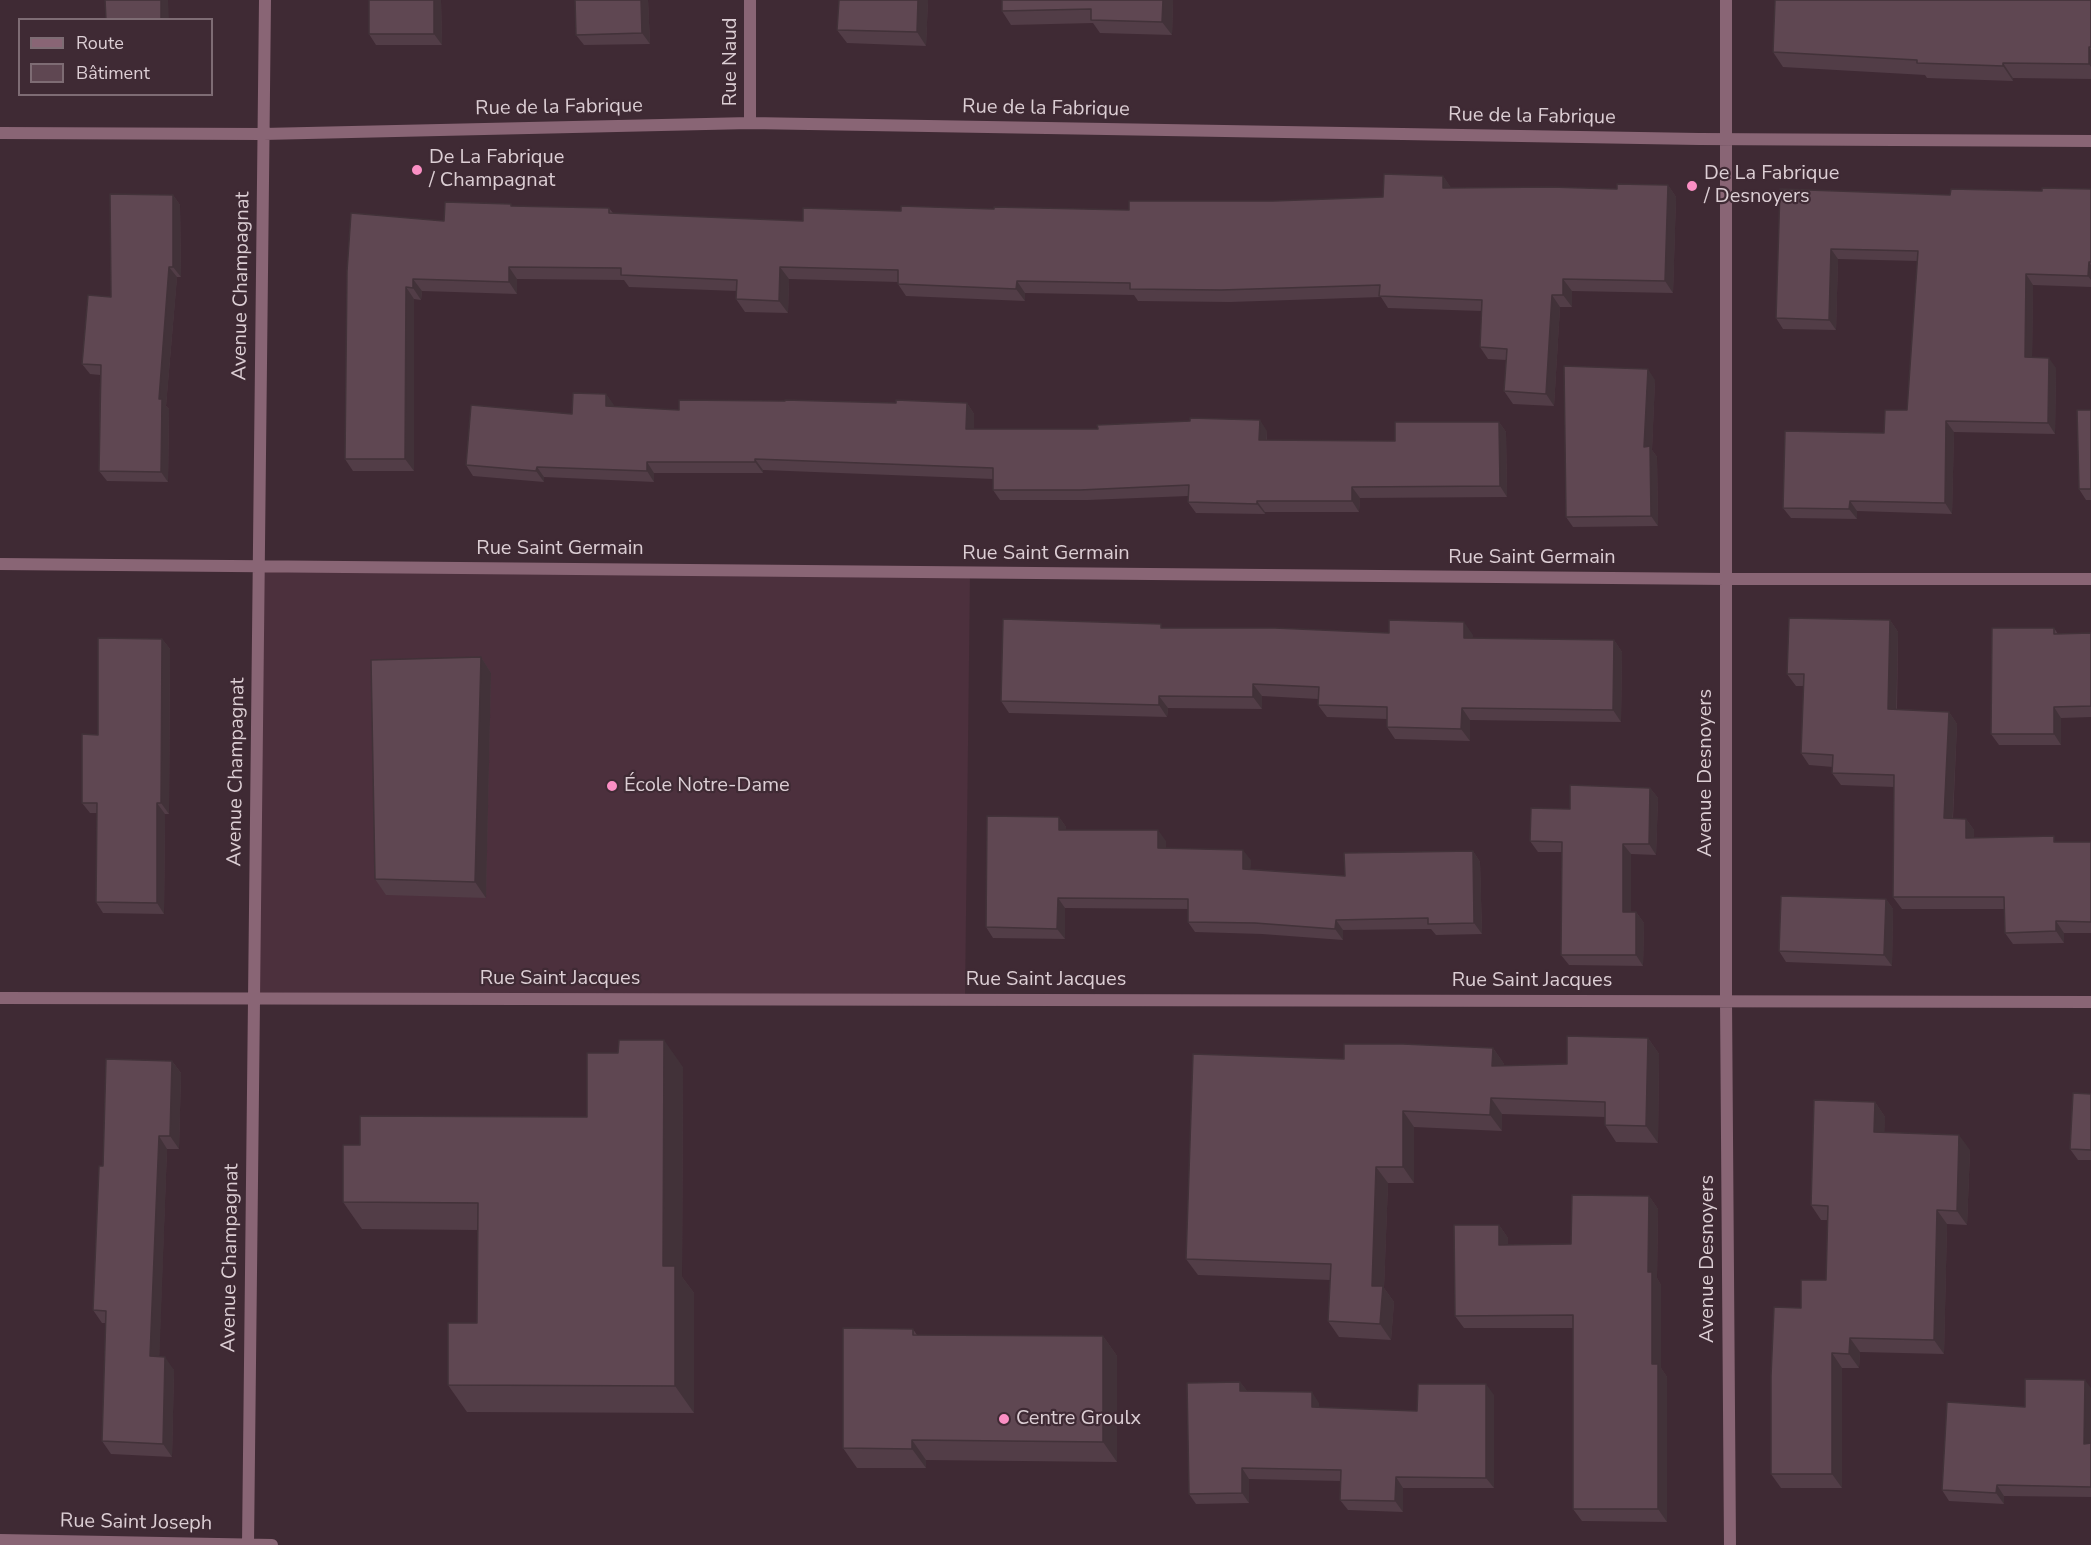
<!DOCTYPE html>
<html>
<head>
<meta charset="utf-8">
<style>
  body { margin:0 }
  #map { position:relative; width:2091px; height:1545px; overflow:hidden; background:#3f2a34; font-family:"Nunito Sans",sans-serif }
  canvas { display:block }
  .legend { position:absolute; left:18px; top:18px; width:195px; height:78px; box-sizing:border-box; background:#3f2a34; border:2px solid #7e6c74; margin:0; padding:8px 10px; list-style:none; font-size:18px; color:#dcced4 }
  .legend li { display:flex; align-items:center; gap:12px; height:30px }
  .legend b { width:30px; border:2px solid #7e6c74 }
</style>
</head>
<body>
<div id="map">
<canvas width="2091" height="1545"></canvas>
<ul class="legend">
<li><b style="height:8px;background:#896575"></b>Route</li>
<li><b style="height:16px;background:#5f4752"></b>Bâtiment</li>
</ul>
</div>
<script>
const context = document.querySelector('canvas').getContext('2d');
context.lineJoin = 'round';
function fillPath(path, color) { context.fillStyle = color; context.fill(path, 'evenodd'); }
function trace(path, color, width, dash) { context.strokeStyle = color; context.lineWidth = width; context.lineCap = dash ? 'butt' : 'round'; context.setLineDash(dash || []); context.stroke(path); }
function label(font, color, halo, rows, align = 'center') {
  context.font = font + ' "Nunito Sans",sans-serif'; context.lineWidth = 4.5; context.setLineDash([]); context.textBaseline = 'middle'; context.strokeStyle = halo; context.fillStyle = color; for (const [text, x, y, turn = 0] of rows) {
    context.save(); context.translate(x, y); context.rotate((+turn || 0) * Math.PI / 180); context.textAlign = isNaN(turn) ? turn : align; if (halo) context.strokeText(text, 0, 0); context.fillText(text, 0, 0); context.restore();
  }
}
fillPath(new Path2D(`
  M258,566l712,8 -5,425 -711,-1z`), '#4c303d');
trace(new Path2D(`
  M750,0v123
  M1726,0v1001l4,544
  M0,133l263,1 487,-11 949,16 392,2
  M0,564l1726,15h365
  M0,998l2091,4
  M0,1540l272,5
  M248,1545l17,-1545`), '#896575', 12);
fillPath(new Path2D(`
  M369,0h72l1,45h-66l-7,-11z
  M648,0l2,44 -66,1 -8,-10z
  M839,0h89l-2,46 -79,-3 -10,-13z
  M1173,0l-1,35 -72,-2 -7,-10 -82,2 -9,-14z
  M2091,0v79l-78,-1v3l-86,-3 -2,-3 -142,-8 -10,-15z
  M1443,176l8,12 166,1 51,-4 8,12 -3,96 -101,-2v16h-12l-6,99 -41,-2 -9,-13 2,-31 -18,-1 -8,-12 2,-36 -94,-3 -7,-11 -151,5 -92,-1 -4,-6 -109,-2v8l-119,-5 -8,-12v-2l-109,-3 -1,34 -43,-1 -9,-13 1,-8 -108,-4 -5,-7 -107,-1v15l-95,-3 -1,9 -7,-1v172h-61l-8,-12 2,-188 97,-50 67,-17 1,2 97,2 4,5 190,8 98,-10 93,-2 135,1 144,-9 110,-4z
  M1780,189l170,6 141,-6v98l-58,-2 -1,72 24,11 -1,66 -101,-2 -2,82 -95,-3v8l-66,-1 -8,-10 101,-75 23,-23 11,-149 -80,-2 -2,71 -53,-1 -7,-11z
  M173,195l7,10 1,72h-4l-11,129 3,3 -1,73 -61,-1 -8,-10 1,-96 -10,-1 -8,-10 29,-67z
  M1655,380l-3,70 5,7 1,69 -85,1 -7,-10z
  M606,394l8,12 65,4 217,-7h71l7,11v15l293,2v9l128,1 104,-19 7,10 1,65 -147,1 -1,14h-94v2l-69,-1 -8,-11v-6l-100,4h-88l-7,-10v-11l-230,-9v3h-109v9l-110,-5v5l-71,-6 -7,-11 106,-51z
  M2091,410v90h-5l-7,-11z
  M1890,620l8,12 -1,77 52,3 8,12 -4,94 13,1 8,11v8l84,4h33v91h-27v10l-51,1 -8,-11 -1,-24h-102l-9,-12 1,-110 -53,-2 -9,-12 1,-6 -24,-2 -8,-12 3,-67h-8l-9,-12z
  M1164,628l309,7 -1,3 142,2 8,12 -1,70 -151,-2v21l-75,-2 -8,-12v-8l-60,-2 -9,-12v-6l-56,-3v13l-94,-1 -1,9 -158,-4 -8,-12z
  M2054,628l4,6 33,-1v84l-30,1v27h-62l-8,-11z
  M162,639l8,10 -1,165h-4l-1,100 -61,-1 -7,-11 1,-89h-7l-8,-10 16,-68z
  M481,657l10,16 -5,225 -100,-3 -11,-16z
  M1650,788l8,10 -2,57 -25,-1v58h5l8,11 -1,43 -74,-1 -8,-10 1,-103h-24l-8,-11 40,-32z
  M1059,817l7,10v3l100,11v7l85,12 -1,9 95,7 128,-25 7,11 2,72 -46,1 -5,-6 -88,1v10l-81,-6 -67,-2 -7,-10v-13l-123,-1v31l-72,-1 -7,-11z
  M1886,899l7,10 -1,57 -106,-4 -7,-11z
  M1648,1038l11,16 -1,89 -42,-1 -11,-17v-8l-103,-3v17l-88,-4v56h-26l-4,105 10,14 -3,38 -52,-3 -11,-16 2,-41 -132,-5 -12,-16 158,-200 149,-11 11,16v2l63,-2z
  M172,1061l9,12 -2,76h-12l-8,208 15,13 -2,87 -61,-3 -9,-13 4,-118h-4l-9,-13 10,-144z
  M683,1067l-1,210 12,16v120l-227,-1 -19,-27 29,-62 1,-93 -116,-1 -19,-27 17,-57 227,-28z
  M2091,1094v66h-13l-8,-11z
  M1875,1102l10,15 -1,16 86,17 -3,75 -20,-1 -3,130 -84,-2 -1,16h-17v120h-61l-10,-14 30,-166 25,-28 2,-60h-7l-10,-15z
  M1649,1196l9,13 -1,69 4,7v83l6,9v145l-85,-1 -9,-12v-181h-109l-9,-12 44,-91 9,13v7l63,-1z
  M913,1329l4,6 186,1 14,20v106l-191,-2v8h-69l-14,-20z
  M1240,1382l7,9 72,12v4l98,4 77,-16v93h-91v24l-55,-2 -8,-10 1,-19 -92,-2v24l-53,1 -7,-10z
  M2091,1388v109l-87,-1v8l-55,-3 -7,-11 83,-83z`), '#523d47');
fillPath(new Path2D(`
  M161,0h7l1,20h-8z
  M434,0h7l1,45 -8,-11z
  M641,0h7l2,44 -8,-11z
  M918,0h10l-2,46 -9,-14z
  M1163,0h10l-1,35 -10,-13z
  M2089,47l2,3v17l-2,-3z
  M2003,63l10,15v3l-10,-15z
  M1443,176l9,13 -9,-1z
  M1668,185l8,12 -3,96 -8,-12z
  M173,195l7,10 1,72 -8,-10z
  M1831,249l7,10 -2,71 -7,-10z
  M2089,262l2,3v15l-3,-4z
  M169,267l8,10 -11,129 3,3 -1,73 -7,-10 -2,-73z
  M509,267l8,12v15l-8,-12z
  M780,267l9,12 -1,34 -9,-12z
  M2026,274l7,11 -1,83 -7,-11z
  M413,279l9,12 -1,9 -8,-12z
  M1563,279l9,12v16l-9,-12z
  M1017,281l8,12v8l-9,-12z
  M406,287l8,12v172l-9,-12z
  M1552,295l8,12 -6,99 -8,-12z
  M2049,358l7,10 -1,66 -7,-11z
  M1648,369l7,11 -3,70 5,7 1,69 -7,-10 -7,-69z
  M606,394l8,11 -1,12 -7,-11z
  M967,403l7,11v25l-8,-10z
  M1260,420l7,11 -1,20 -7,-11z
  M1946,421l8,11 -2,82 -7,-11z
  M1499,422l7,10 1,65 -7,-11z
  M755,459l8,11v3l-8,-11z
  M647,462l7,11v9l-7,-11z
  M537,467l7,10v5l-8,-11z
  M1352,487l8,11 -1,14 -7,-11z
  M1257,501l8,11v2l-8,-10z
  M1850,501l7,10v8l-8,-10z
  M1890,620l8,12 -2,89 -8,-12z
  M1464,622l9,13 -1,15 -8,-12z
  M162,639l8,10 -1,165 -8,-11z
  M1614,640l8,12 -1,70 -8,-12z
  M481,657l10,16 -5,225 -11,-16z
  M1253,684l9,12v13l-9,-12z
  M1159,696l9,12 -1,9 -8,-12z
  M2054,707l7,11v27l-7,-11z
  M1462,708l8,12v21l-9,-12z
  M1949,712l8,12 -5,106 -8,-12z
  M1650,788l8,10 -2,57 -7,-11z
  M157,803l8,11 -1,100 -7,-11z
  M1059,817l7,10v13l-7,-10z
  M1966,819l8,11v20l-8,-12z
  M1158,830l8,11v17l-8,-10z
  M1623,844l8,10v69l-8,-11z
  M1243,850l8,10 -1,19 -7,-10z
  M1473,851l7,11 2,72 -8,-11z
  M1058,898l7,10v31l-8,-10z
  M1886,899l7,10 -1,57 -8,-11z
  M1636,912l8,11 -1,43 -7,-11z
  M1336,920l7,10v10l-8,-11z
  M2056,921l8,12v10l-8,-12z
  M1648,1038l11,16 -1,89 -12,-17z
  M664,1040l19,27 -1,210 12,16v120l-19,-27 -12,-120z
  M1493,1048l11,16 -1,18 -11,-16z
  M172,1061l9,12 -2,76 -9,-13z
  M1491,1098l11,16v17l-12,-16z
  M1875,1102l10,15 -1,30 -10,-15z
  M1403,1111l11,16v56l-11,-16z
  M1959,1135l11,15 -3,75 -10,-14z
  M159,1136l8,13 -8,220 -9,-13z
  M1376,1167l12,16 -4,105 10,14 -3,38 -11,-16 -8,-38z
  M1649,1196l9,13 -1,69 4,7v83l6,9v145l-9,-13 -10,-237z
  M1937,1210l10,14 -3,130 -10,-14z
  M1499,1225l9,13v19l-9,-12z
  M1103,1336l14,20v106l-14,-20z
  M1850,1338l10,14 -1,16 -10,-14z
  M1832,1353l10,15v120l-10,-14z
  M165,1357l9,13 -2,87 -9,-13z
  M2085,1380l6,8v65l-7,-9z
  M1240,1382l8,10 -8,-1z
  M1486,1384l8,11v93l-8,-10z
  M1312,1392l7,11v15l-7,-11z
  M912,1440l14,20v8l-14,-19z
  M1242,1468l7,11v24l-7,-10z
  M1396,1477l7,11v24l-8,-11z
  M1997,1485l7,11v8l-8,-11z`), '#423239');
const building = new Path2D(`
  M105,0h56v20h-55z
  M369,0h65v34h-65z
  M575,0h66l1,33 -66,2z
  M839,0h79l-1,32 -80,-2z
  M1002,0h161l-1,22 -71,-2v-11l-89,2z
  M1775,0h316v47h-2v17l-86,-1v3l-86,-3v-3l-144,-8z
  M1384,174l59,2v12l108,-1 66,2v-5l51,1 -3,96 -102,-2v16h-11l-6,99 -42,-3 3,-42 -27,-2 2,-47 -103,-4 1,-11 -159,5 -91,-1v-6l-113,-2 -1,8 -118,-5v-14l-118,-3 -1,34 -43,-2 1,-19 -116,-5v-7l-112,-1v15l-96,-3v9l-7,-1 -1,172h-60l2,-188 4,-58 93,8 1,-19 66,2v2l98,2v5l194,8v-13l98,3v-5l93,3v-2l135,3v-9h144l110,-4z
  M2042,188l49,1v73h-2l-1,14 -62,-2 -1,83 24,1 -1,65 -102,-2 -1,82 -95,-2 -1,8 -66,-1 2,-77 99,2 1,-23h22l11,-159 -87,-2 -2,71 -53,-2 4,-129 170,6 1,-6 91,2z
  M110,194l63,1v72h-4l-10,132h3l-1,73 -62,-1 2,-106 -19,-1 6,-69 23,2z
  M1564,366l84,3 -4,78 6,-1 1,70 -85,1z
  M573,393l33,1v12l73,4v-10l106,1v-1l111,3v-3l71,3 -1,26h132l-1,-4 93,-4v-3l70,2 -1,20 136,1v-19h104l1,64 -148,1v14h-95v3l-69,-2 1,-17 -109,5h-87v-22l-238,-9v3h-108v9l-110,-4 -1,4 -70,-6 5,-60 101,9z
  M2077,410h14v79h-12z
  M1789,618l101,2 -2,89 61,3 -5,106 22,1v19l88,-2v6h37v80l-35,-1v10l-51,2 -1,-36h-111l1,-122 -62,-2 1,-18 -32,-2 3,-79h-17z
  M1003,619l158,5v4h114l114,5v-13l75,2v16l150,2 -1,70 -151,-2 -1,21 -74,-2v-20l-69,-2 1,-18 -66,-3v13l-94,-1v9l-158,-4z
  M1992,628h62v6l37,-1v73l-37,1v27h-63z
  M98,638l64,1 -1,164h-4v100l-61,-1 1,-99h-15v-69l16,1z
  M481,657l-6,225 -100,-3 -4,-219z
  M1570,785l80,3 -1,56h-26v68h13v43h-75l1,-113 -32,-1 1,-33 39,1z
  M987,816l72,1v13h99v18l85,2v19l102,7 -1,-23 129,-2 1,72 -46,1v-6l-92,2 -1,9 -80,-6 -67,-1v-23l-130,-1 -1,31 -71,-2z
  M1781,896l105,3 -2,56 -105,-4z
  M1567,1036l81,2 -2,88 -41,-1v-23l-114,-4 -1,17 -87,-4v56h-27l-4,119h11l-3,38 -52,-3 3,-57 -145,-5 7,-205 151,5v-15h59l90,4 -1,18 75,-2z
  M619,1040h45l-1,226h12v120l-227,-1v-62h29l1,-120 -135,-1v-57h17v-29l227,1v-64h31z
  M106,1059l66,2 -2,75h-11l-9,220 15,1 -2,87 -61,-3 4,-130 -13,-1 6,-144h4z
  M2073,1093l18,1v56l-21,-1z
  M1814,1100l61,2 -1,30 85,3 -2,76 -20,-1 -3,130 -84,-2 -1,16 -17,-1v121h-61v-98l3,-69 27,1v-28h25l2,-74 -17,-1z
  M1572,1195l77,1 -1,76h4v92h6v145h-85v-194l-118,1 -1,-91h45v20l72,-1z
  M843,1328l70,1v6l190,1v106l-191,-2v9l-69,-1z
  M2025,1379l60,1 -1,64 7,-1v44l-94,-2 -1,8 -54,-3 5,-88 78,5z
  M1240,1382v9l72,1v15l105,4 1,-27h68v94l-90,-1 -1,24 -55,-1 1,-30 -99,-2v25l-53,1 -2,-111z`);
fillPath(building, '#5f4752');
trace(building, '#423239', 1.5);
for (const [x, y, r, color] of [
  [417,170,6,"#fb8fc4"],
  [1692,186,6,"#fb8fc4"],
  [612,786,6,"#fb8fc4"],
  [1004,1419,6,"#fb8fc4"]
]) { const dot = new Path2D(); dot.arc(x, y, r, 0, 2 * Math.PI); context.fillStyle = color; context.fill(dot); trace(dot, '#3f2a34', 2); }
label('20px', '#dcced4', '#3f2a34', [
  ["Rue Naud",731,62,-90],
  ["Rue de la Fabrique",559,108,-1],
  ["Rue de la Fabrique",1046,109,1],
  ["Rue de la Fabrique",1532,117,1],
  ["Avenue Champagnat",242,286,-89],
  ["Rue Saint Germain",560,549],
  ["Rue Saint Germain",1046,554],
  ["Rue Saint Germain",1532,558],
  ["Avenue Champagnat",237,772,-89],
  ["Avenue Desnoyers",1706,773,-90],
  ["Rue Saint Jacques",560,979],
  ["Rue Saint Jacques",1046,980],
  ["Rue Saint Jacques",1532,981],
  ["Avenue Champagnat",231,1258,-89],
  ["Avenue Desnoyers",1708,1259,-90],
  ["Rue Saint Joseph",136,1523,1]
]);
label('20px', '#dcced4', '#3f2a34', [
  ["De La Fabrique",429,158],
  ["/ Champagnat",429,181],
  ["De La Fabrique",1704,174],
  ["/ Desnoyers",1704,197],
  ["École Notre-Dame",624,786],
  ["Centre Groulx",1016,1419]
], 'left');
</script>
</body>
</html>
